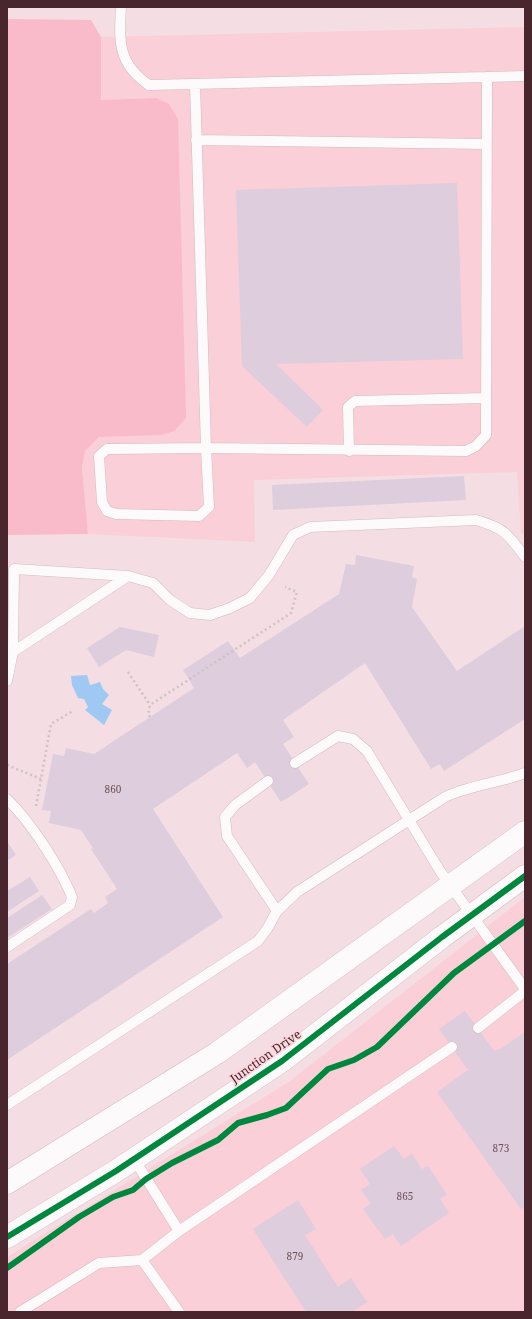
<!DOCTYPE html>
<html>
<head>
<meta charset="utf-8">
<style>
  body { margin:0 }
  #map { position:relative; width:532px; height:1319px; overflow:hidden; background:#f4dee3; font-family:"Noto Serif",serif }
  canvas { display:block }
  .frame { position:absolute; inset:0; border:8px solid #49262e; pointer-events:none }
</style>
</head>
<body>
<div id="map">
<canvas width="532" height="1319"></canvas>
<div class="frame"></div>
</div>
<script>
const context = document.querySelector('canvas').getContext('2d');
context.lineJoin = 'round';
function fillPath(path, color) { context.fillStyle = color; context.fill(path, 'evenodd'); }
function trace(path, color, width, dash) { context.strokeStyle = color; context.lineWidth = width; context.lineCap = dash ? 'butt' : 'round'; context.setLineDash(dash || []); context.stroke(path); }
function label(font, color, halo, rows, align = 'center') {
  context.font = font + ' "Noto Serif",serif'; context.lineWidth = 3.5; context.setLineDash([]); context.textBaseline = 'middle'; context.strokeStyle = halo; context.fillStyle = color; for (const [text, x, y, turn = 0] of rows) {
    context.save(); context.translate(x, y); context.rotate((+turn || 0) * Math.PI / 180); context.textAlign = isNaN(turn) ? turn : align; if (halo) context.strokeText(text, 0, 0); context.fillText(text, 0, 0); context.restore();
  }
}
fillPath(new Path2D(`
  M525,27v510l-4,-4 -4,-61 -263,8 1,62 -167,-8 -6,-66 3,-17 14,-14 63,-3 -6,-336 -55,2v-63z
  M525,897v415h-518v-55l283,-176z`), '#facfd7');
fillPath(new Path2D(`
  M7,19l84,1 10,17v63l55,-2 13,6 9,15 8,299 -12,13 -13,4 -62,2 -14,14 -3,17 6,66 -81,1z`), '#f9bac9');
fillPath(new Path2D(`
  M87,675l3,10 10,-3 3,7 6,6 -7,9 10,6 -8,15 -19,-15 3,-3 -4,-8 -6,-1 -6,-13 -1,-9z`), '#9fc9f3');
fillPath(new Path2D(`
  M457,183l6,176 -187,5 47,46 -16,17 -65,-61 -6,-176z
  M464,476l2,24 -193,10 -1,-25z
  M356,555l58,11 -2,11 5,2 -5,28 45,64 68,-45v93l-81,52 -4,-7 -9,5 -66,-106 -82,57 11,17 -11,7 26,40 -28,18 -26,-40 -8,6 -10,-15 -84,56 70,108 -216,143v-96l84,-55 3,4 14,-10 -3,-6 12,-8 -26,-40 2,-1 -12,-18 -32,-7 2,-12 -9,-1 11,-56 11,2 2,-8 28,6 100,-66 -11,-18 45,-29 12,17 99,-64 7,-30 9,1z
  M120,627l39,8 -5,22 -28,-7 -27,17 -12,-19z
  M7,841l9,14 -9,6z
  M30,877l9,14 -32,21v-21z
  M42,895l10,14 -45,29v-20z
  M465,1011l29,40 4,-2 1,1 26,-18v174l-4,3 -84,-117 31,-22 -29,-41z
  M394,1146l10,13 8,-5 10,15 6,-3 19,29 -7,4 9,14 -48,33 -8,-12 -8,5 -22,-30 8,-5 -10,-14 9,-6 -10,-15z
  M298,1200l18,29 -11,6 33,52 13,-9 16,24 -15,10h-46l-53,-83z`), '#decddd');
const service = new Path2D(`
  M121,7c-2,35 -3,57 28,78l338,-8
  M195,84l11,364 -99,1 -8,7 3,46 5,9 9,3 83,2 10,-9 -3,-59 260,3 10,-5 10,-11 1,-358 38,-1
  M196,140l291,4
  M349,451l-1,-44 7,-6 131,-3
  M13,652l1,-83 114,7
  M7,681l6,-29 115,-76 25,7 17,17 20,13 20,2 20,-7 20,-10 19,-23 24,-40 17,-8 166,-7c28,8 32,14 49,37
  M295,763l43,-27 15,3 14,12 73,120 85,118
  M268,781l-33,24 -10,12 2,19 50,75
  M7,799c23,22 53,68 65,98l-2,8 -63,42
  M478,1028l47,-37
  M7,1105l251,-164 9,-12 10,-18 20,-19 148,-95c25,-12 54,-14 80,-24
  M134,1159l45,72
  M142,1260l37,52
  M20,1312l79,-49 43,-3 37,-29 273,-184`);
const tertiary = new Path2D(`
  M7,1183l210,-130 308,-221
  M7,1237l109,-66 166,-110 160,-124 83,-61`);
trace(service, '#d3b9bf', 11);
trace(tertiary, '#d3b9bf', 23);
trace(new Path2D(`
  M128,672l22,33
  M150,717l-2,-3 2,-9 141,-92 6,-21 -12,-5
  M7,765l34,14
  M36,806l15,-82 22,-13`), '#cdc2c5', 2.5, [2, 3]);
trace(service, '#fdfafb', 10);
trace(tertiary, '#fdfafb', 22);
trace(new Path2D(`
  M7,1237l109,-66 166,-110 160,-124 83,-61
  M7,1268l72,-51 34,-20 20,-7 13,-11 26,-16 46,-23 20,-17 29,-8 19,-7 42,-39 26,-9 23,-13 77,-74 71,-52`), '#00873e', 6);
label('10px', '#70525c', null, [
  ["860",113,790],
  ["873",501,1149],
  ["865",405,1197],
  ["879",295,1257]
]);
label('12px', '#49262e', '#fcd6dd', [
  ["Junction Drive",266,1057,-35]
]);
</script>
</body>
</html>
